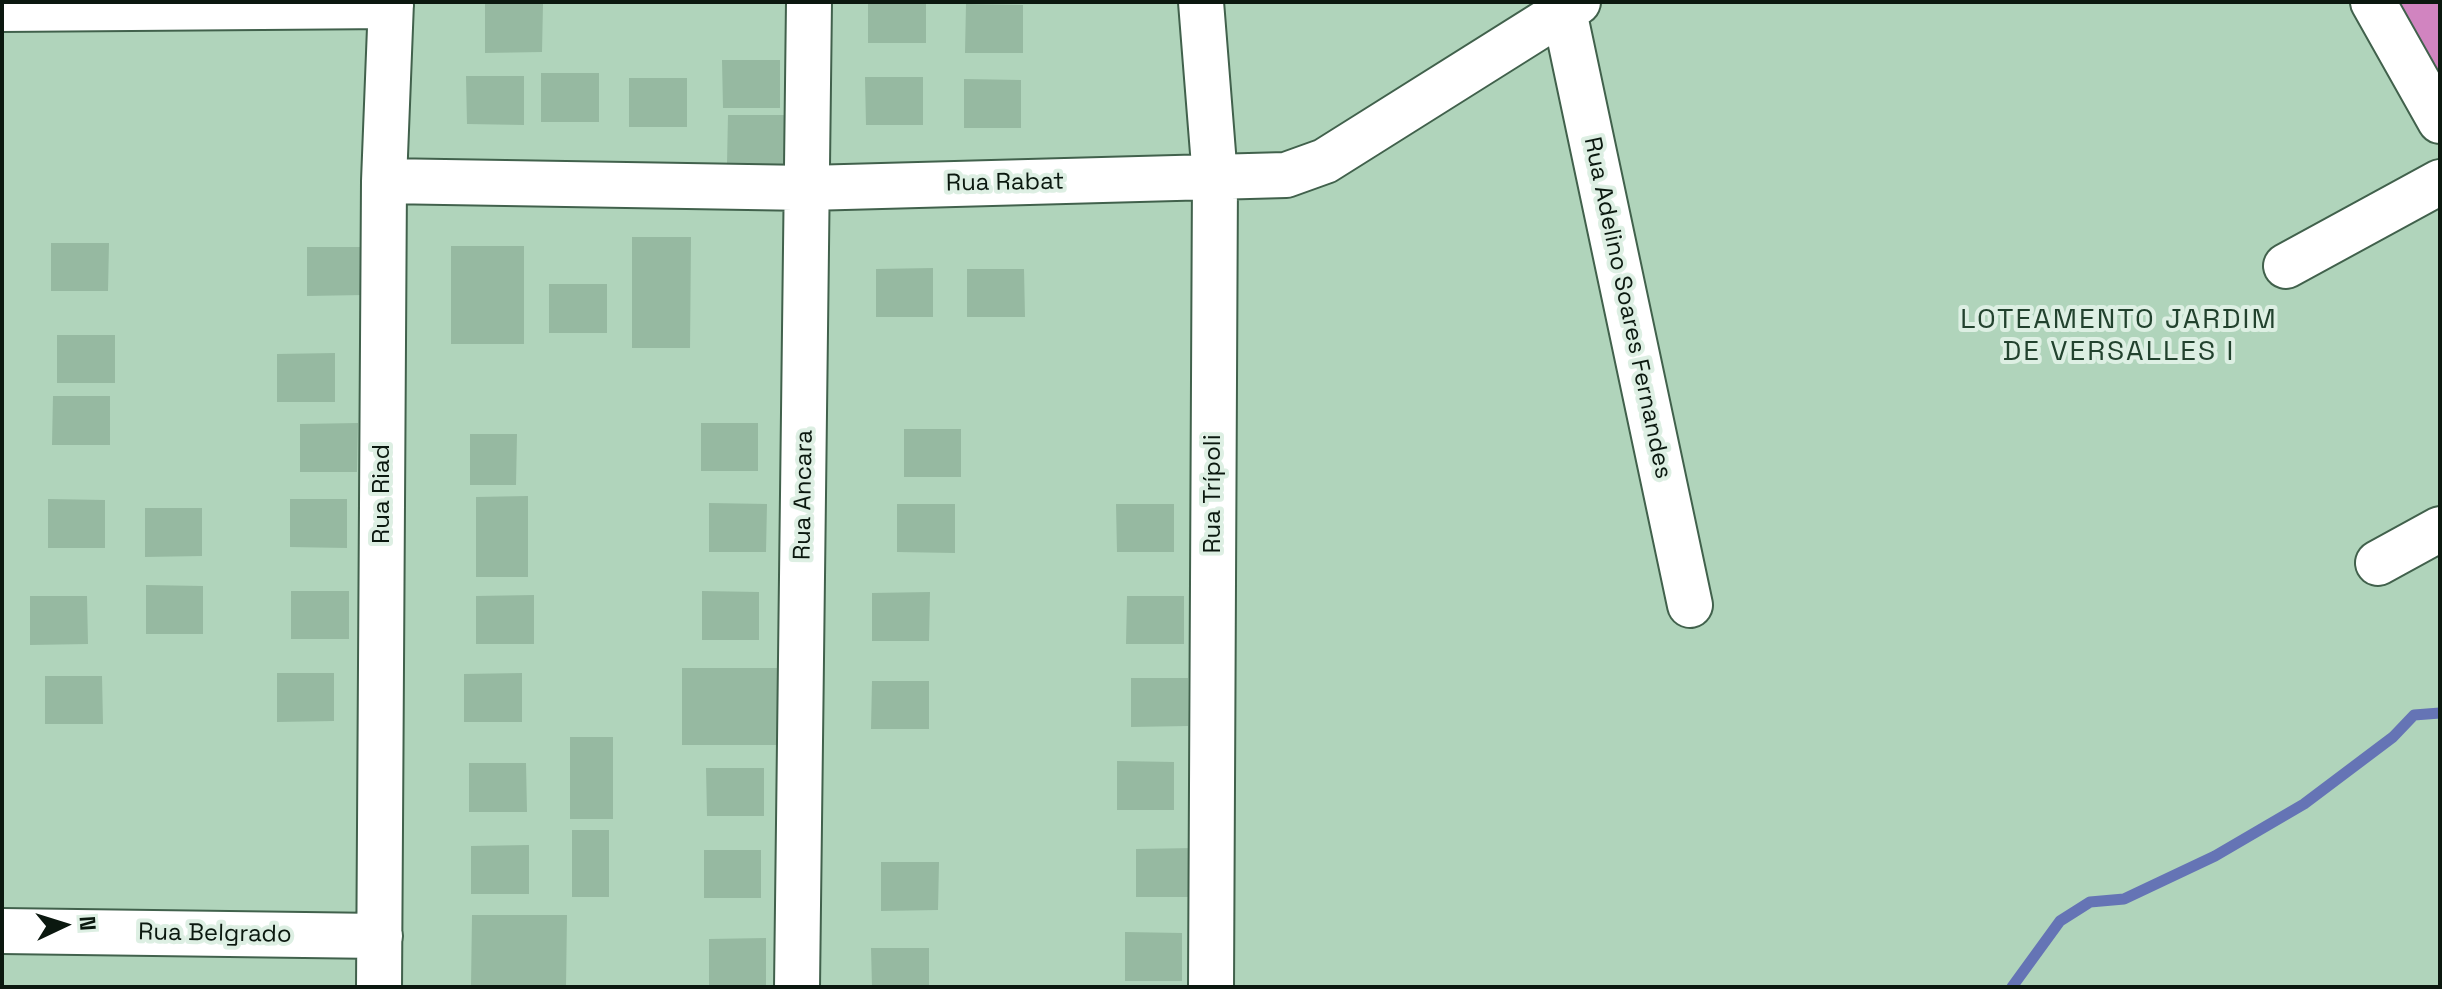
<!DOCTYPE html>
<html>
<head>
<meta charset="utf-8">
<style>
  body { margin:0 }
  #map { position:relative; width:2442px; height:989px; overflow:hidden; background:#b0d4bb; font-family:"Space Grotesk",sans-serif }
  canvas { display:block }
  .frame { position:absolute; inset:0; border:4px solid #0b180f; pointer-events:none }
  .north { position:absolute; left:24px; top:885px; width:80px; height:80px; -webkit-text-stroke:6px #ddefe3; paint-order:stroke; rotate:86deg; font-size:22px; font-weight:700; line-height:32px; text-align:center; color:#0b180f }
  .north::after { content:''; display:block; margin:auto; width:28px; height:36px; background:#0b180f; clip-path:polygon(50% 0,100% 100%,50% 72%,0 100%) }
</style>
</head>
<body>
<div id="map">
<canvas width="2442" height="989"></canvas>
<div class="frame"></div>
<div class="north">N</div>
</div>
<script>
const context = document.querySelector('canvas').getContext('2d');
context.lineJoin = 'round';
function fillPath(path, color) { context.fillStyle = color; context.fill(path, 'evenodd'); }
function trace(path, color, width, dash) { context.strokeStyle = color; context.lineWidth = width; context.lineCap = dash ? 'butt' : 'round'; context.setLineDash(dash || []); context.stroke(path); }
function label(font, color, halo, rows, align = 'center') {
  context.font = font + ' "Space Grotesk",sans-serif'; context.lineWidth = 8; context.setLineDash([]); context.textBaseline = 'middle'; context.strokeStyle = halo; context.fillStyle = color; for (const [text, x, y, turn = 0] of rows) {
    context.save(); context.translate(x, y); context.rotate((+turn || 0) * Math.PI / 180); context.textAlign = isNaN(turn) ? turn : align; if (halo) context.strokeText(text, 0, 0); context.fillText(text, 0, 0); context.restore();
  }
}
fillPath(new Path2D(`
  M2389,2h51v93z`), '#d184c0');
trace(new Path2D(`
  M2012,987l48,-66 30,-19 34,-3 91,-43 89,-52 89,-67 21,-22 26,-2`), '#6574b5', 11);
fillPath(new Path2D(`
  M868,2h58v41h-58z
  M485,4h58l-1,48 -57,1z
  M966,4l57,1v48h-58z
  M722,60h58v48h-57z
  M541,73h58v49h-58z
  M466,76h58v49l-57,-1z
  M865,77h58v48h-57z
  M629,78h58v49h-58z
  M964,79l57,1v48h-57z
  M728,115h57v49h-58z
  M632,237h59l-1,111h-58z
  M51,243h58l-1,48h-57z
  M451,246h73v98h-73z
  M307,247h57v48l-57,1z
  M933,268v49h-57v-48z
  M967,269h57l1,48h-58z
  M549,284h58v49h-58z
  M57,335h58v48h-58z
  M335,353v49h-58v-48z
  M53,396h57v49h-58z
  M358,423l-1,49h-57v-48z
  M701,423h57v48h-57z
  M904,429h57v48h-57z
  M470,434h47l-1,51h-46z
  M528,496v81h-52v-80z
  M48,499l57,1v48h-57z
  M290,499h57v49l-57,-1z
  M709,503l58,1 -1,48h-57z
  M897,504h58v49l-58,-1z
  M1116,504h58v48h-57z
  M145,508h57v48l-57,1z
  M146,585l57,1v48h-57z
  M291,591h58v48h-58z
  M702,591l57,1v48h-57z
  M930,592l-1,49h-57v-48z
  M534,595v49h-58v-48z
  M30,596h57l1,48 -58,1z
  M1127,596h57v48h-58z
  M682,668h113v77h-113z
  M277,673h57v48l-57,1z
  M522,673v49h-58v-48z
  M45,676h57l1,48h-58z
  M1131,678h57v48l-57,1z
  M872,681h57v48h-58z
  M570,737h43v82h-43z
  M1117,761l57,1v48h-57z
  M469,763h57l1,49h-58z
  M706,768h58v48h-57z
  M572,830h37v67h-37z
  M529,845v49h-58v-48z
  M1194,848l-1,49h-57v-48z
  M704,850h57v48h-57z
  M881,862h58l-1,48 -57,1z
  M472,915h95l-1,72h-95z
  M1125,932l57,1v48h-57z
  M766,938v49h-57v-48z
  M871,948h58v39h-57z`), '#96b9a1');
const minor = new Path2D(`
  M1201,2l14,176 -4,809
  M2373,2l67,119
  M2,9l389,-3
  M1564,11l126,594
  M384,181l424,7 478,-13 39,-14 253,-159
  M2286,266l154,-84
  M2378,563l62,-34
  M2,931l378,5
  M379,987l5,-806 7,-179
  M797,987l12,-985`);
trace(minor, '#41614c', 48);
trace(minor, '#fff', 44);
label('24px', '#0b180f', '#ddefe3', [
  ["Rua Rabat",1005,183,-1],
  ["Rua Adelino Soares Fernandes",1627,308,78],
  ["Rua Riad",382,494,-90],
  ["Rua Trípoli",1213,494,-90],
  ["Rua Ancara",804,495,-89],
  ["Rua Belgrado",215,934,1]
]);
context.letterSpacing = '2px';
label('28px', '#22422e', '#ddefe3', [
  ["LOTEAMENTO JARDIM",2119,320],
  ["DE VERSALLES I",2119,352]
]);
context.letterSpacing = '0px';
</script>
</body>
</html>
